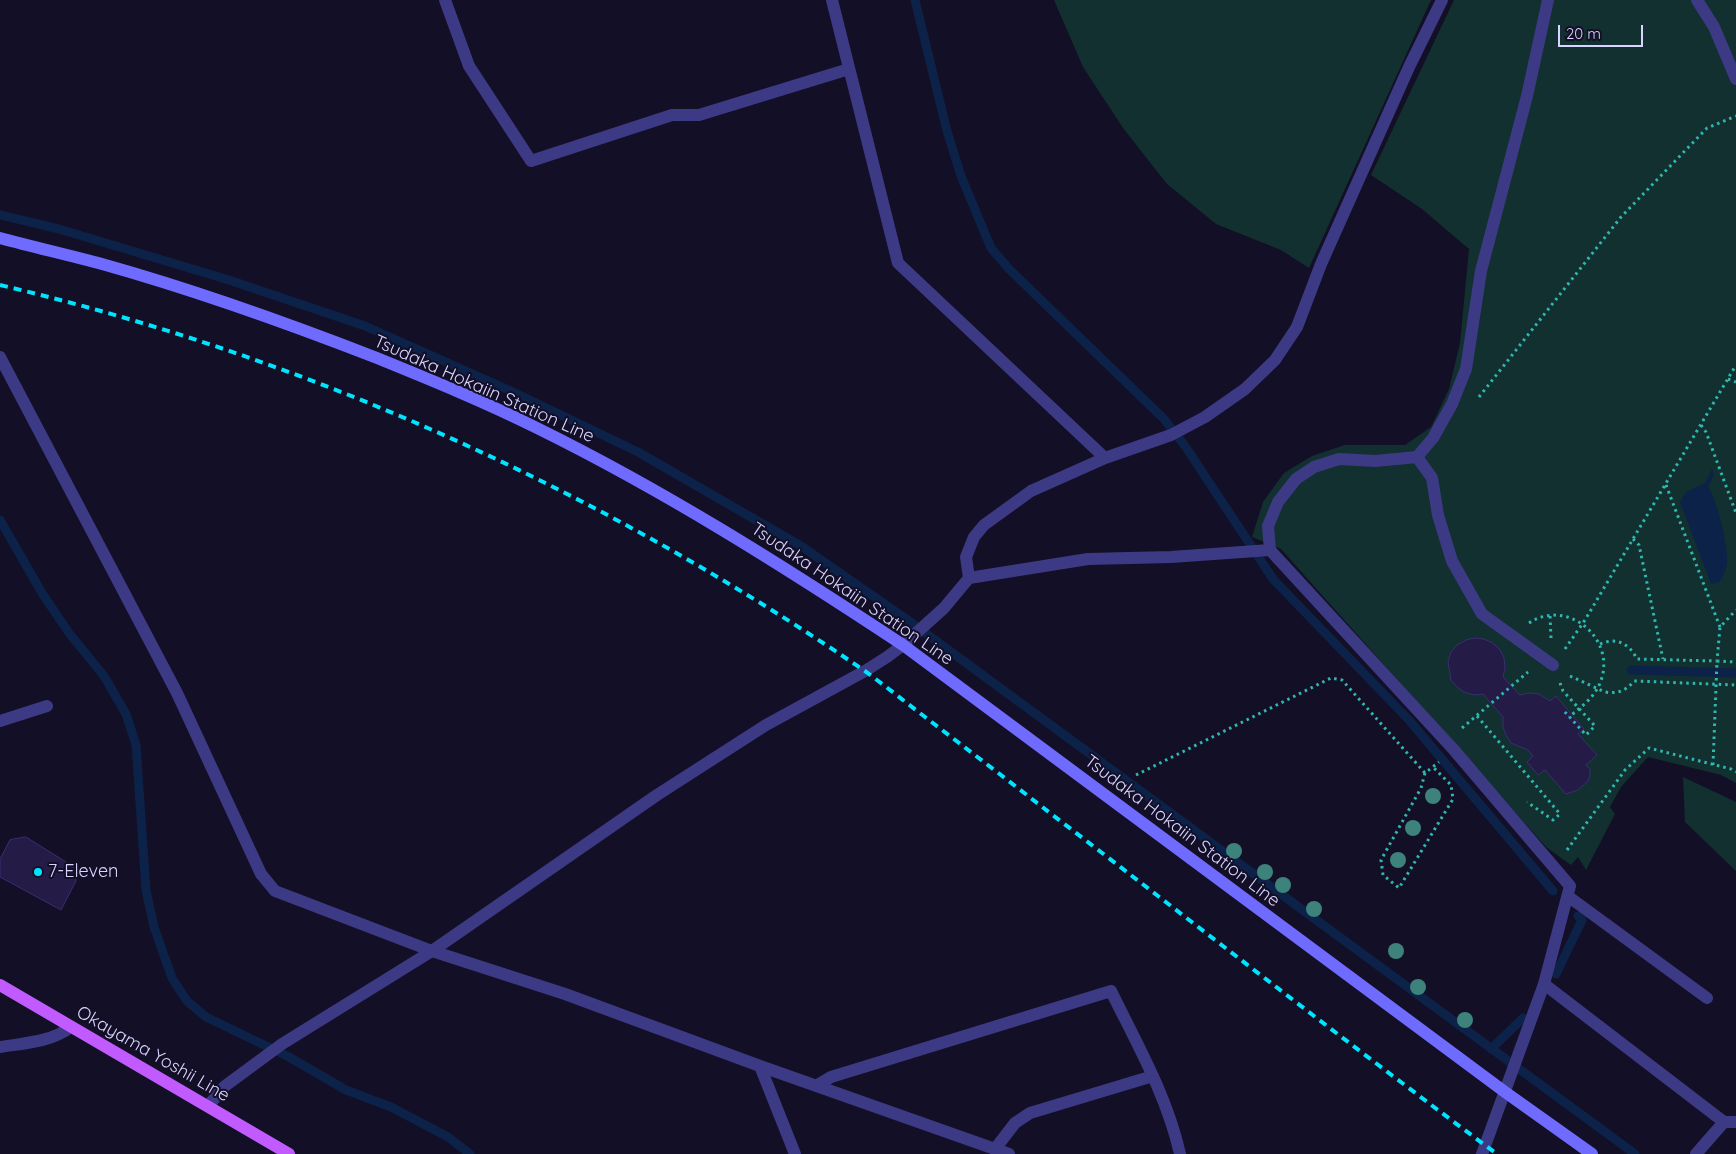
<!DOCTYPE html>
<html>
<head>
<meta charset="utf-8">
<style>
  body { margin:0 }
  #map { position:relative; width:1736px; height:1154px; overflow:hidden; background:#130f26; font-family:Quicksand,sans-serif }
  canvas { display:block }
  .scale { position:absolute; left:1558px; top:25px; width:85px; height:22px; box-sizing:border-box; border:2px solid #d9d4ff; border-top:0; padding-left:6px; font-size:15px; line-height:18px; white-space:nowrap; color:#d9d4ff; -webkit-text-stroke:4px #130f26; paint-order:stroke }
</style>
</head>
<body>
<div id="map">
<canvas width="1736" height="1154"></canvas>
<div class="scale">20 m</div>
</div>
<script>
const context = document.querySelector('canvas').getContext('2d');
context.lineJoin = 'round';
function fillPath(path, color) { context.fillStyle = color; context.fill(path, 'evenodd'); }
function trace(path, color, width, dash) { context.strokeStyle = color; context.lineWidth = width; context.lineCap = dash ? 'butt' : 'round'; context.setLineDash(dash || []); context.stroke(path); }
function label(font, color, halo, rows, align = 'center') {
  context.font = font + ' Quicksand,sans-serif'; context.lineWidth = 4; context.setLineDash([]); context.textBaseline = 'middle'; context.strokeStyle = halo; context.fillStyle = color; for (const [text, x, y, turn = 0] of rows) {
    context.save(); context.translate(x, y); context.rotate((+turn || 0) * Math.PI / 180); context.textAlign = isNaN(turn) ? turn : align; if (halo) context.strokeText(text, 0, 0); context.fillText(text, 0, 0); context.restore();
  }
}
fillPath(new Path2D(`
  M1054,0h377l-122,268 -28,-18 -65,-26 -49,-40 -44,-56 -40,-61z
  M1454,0h282v783l-15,-8 -73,-18 -27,30 -11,20 5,7 -29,56 -8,-13 -7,8 -25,-18 -265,-298 -29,-12 11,-35 21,-29 28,-17 33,-11h60l26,-18 18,-38 11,-46 9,-94 -47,-40 -51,-34z
  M1683,777l53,25v69l-51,-49z`), '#12302f');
fillPath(new Path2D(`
  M1712,469l2,6 -6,12c9,12 20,59 19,75 -1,8 -3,14 -9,21l-7,1 -31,-82 6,-10 19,-9z`), '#0c2248');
trace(new Path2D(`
  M915,0l32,131 14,45 30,72 18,21 155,150 21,27 88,133 136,141 144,171
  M0,215l59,14 170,51 136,46 146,65 127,61 163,94 108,75 726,533
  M0,520l42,73 27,40 35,43 22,38 10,31 10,145 8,37 18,51 15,23 19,16 83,40 57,33 45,17 57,30 22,17
  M1631,670l105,3
  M1556,974l26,-54 -4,-4
  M1491,1049l32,-31`), '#0c2248', 9);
const building = new Path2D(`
  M1475,638l9,1 9,4 7,7 4,8 1,10 -2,9 17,18 9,-2 10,1 11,7 6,-5 28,33 -6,5 19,21 -11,10 4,4v6l-2,6 -10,9 -12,4 -21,-24 -7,5 -11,-13 6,-6 -5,-6 -17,-7 -5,-8 -3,-8v-10l-20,-23 -9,1 -10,-3 -7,-5 -6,-7 -3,-19 3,-9 6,-7 9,-5z
  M26,837l48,30 2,14 -15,29 -61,-33v-18l10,-19z`);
fillPath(building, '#241b47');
trace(building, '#3b2d73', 1);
trace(new Path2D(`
  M1728,379l8,3
  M1479,397l142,-180 86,-89 29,-12
  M1701,425l5,7 30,81
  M1666,485l54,142
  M1633,539l6,6 24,114
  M1550,616l1,22
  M1529,623c39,-26 89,17 71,60 -6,15 -19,24 -31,34
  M1600,644c16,-7 29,-1 37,15l80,2 3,-34 16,-17
  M1565,649l20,-29 151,-255
  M1570,676l35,16c12,2 21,-1 29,-11l102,4
  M1560,683l3,8 32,35 -9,9 -22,-24
  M1477,716l83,98 -7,6 -26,-18
  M1462,728l66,-56
  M1713,765l4,-104 19,1
  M1425,773l-4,15 -40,72 2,15 16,13 54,-89 -2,-14 -18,-18
  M1136,775l195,-97 11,2 83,93 14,-11
  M1567,850l58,-80 24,-22 82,21 5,3`), '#2fb8b0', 3, [2.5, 4]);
trace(new Path2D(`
  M1548,0l-21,96 -46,175 -15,98 -14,35 -19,34 -16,19 15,21 6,37 14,46 30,53 71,51
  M1697,0l17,27 22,52
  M1270,550l-2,-24 10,-24 18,-23 18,-12 25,-8 36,2 42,-4`), '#3d3a85', 12);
trace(new Path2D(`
  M445,0l24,66 62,95 141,-46h27l150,-46
  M832,0l66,263 207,195
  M0,357l177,336 84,181 14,17 157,60 133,43 195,72 249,88
  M969,578l-3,-21 8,-20 10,-12 47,-34 74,-33 66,-23 34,-18 40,-28 30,-29 22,-33 24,-63 88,-197 33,-67
  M0,721l47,-15
  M1569,897l138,101
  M1544,984l180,138h12
  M0,1047c25,-4 51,-5 71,-20
  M760,1066l35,88
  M816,1086l15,-9 280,-86c26,53 56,105 69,163
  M208,1106l17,-20 57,-42 150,-93 225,-156 109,-70 99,-54 22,-14 16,-12 41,-37 25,-30 119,-19 83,-2 99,-7 184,200 116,136 -26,98 -62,170
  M995,1149l20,-26 15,-10 123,-37
  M1696,1154l28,-32`), '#3d3a85', 12);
trace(new Path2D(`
  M0,238c34,9 68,17 102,26 93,26 185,59 275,94 54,22 108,44 160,70 128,63 248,139 366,217l602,447 87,62`), '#6f6bff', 12);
trace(new Path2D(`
  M0,985l289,169`), '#c25bff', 12);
trace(new Path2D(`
  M0,285c310,73 599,205 862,384 21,15 42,32 63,48 42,32 84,64 125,96 149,114 297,230 447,341`), '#00e5ff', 4, [8, 6]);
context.fillStyle = '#3d827b';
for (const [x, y] of [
  [1433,796],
  [1413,828],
  [1234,851],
  [1398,860],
  [1265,872],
  [1283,885],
  [1314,909],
  [1396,951],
  [1418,987],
  [1465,1020]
]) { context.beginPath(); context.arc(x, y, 8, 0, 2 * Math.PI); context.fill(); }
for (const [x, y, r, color] of [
  [38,872,5,"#00e5ff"]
]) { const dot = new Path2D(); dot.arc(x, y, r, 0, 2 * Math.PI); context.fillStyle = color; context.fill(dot); trace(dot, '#130f26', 2); }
label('18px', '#d9d4ff', '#130f26', [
  ["Tsudaka Hokaiin Station Line",484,389,24],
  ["Tsudaka Hokaiin Station Line",852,594,34],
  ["Tsudaka Hokaiin Station Line",1182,831,37],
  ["Okayama Yoshii Line",153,1054,30]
]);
label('18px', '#d9d4ff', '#130f26', [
  ["7-Eleven",48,872]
], 'left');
</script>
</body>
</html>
